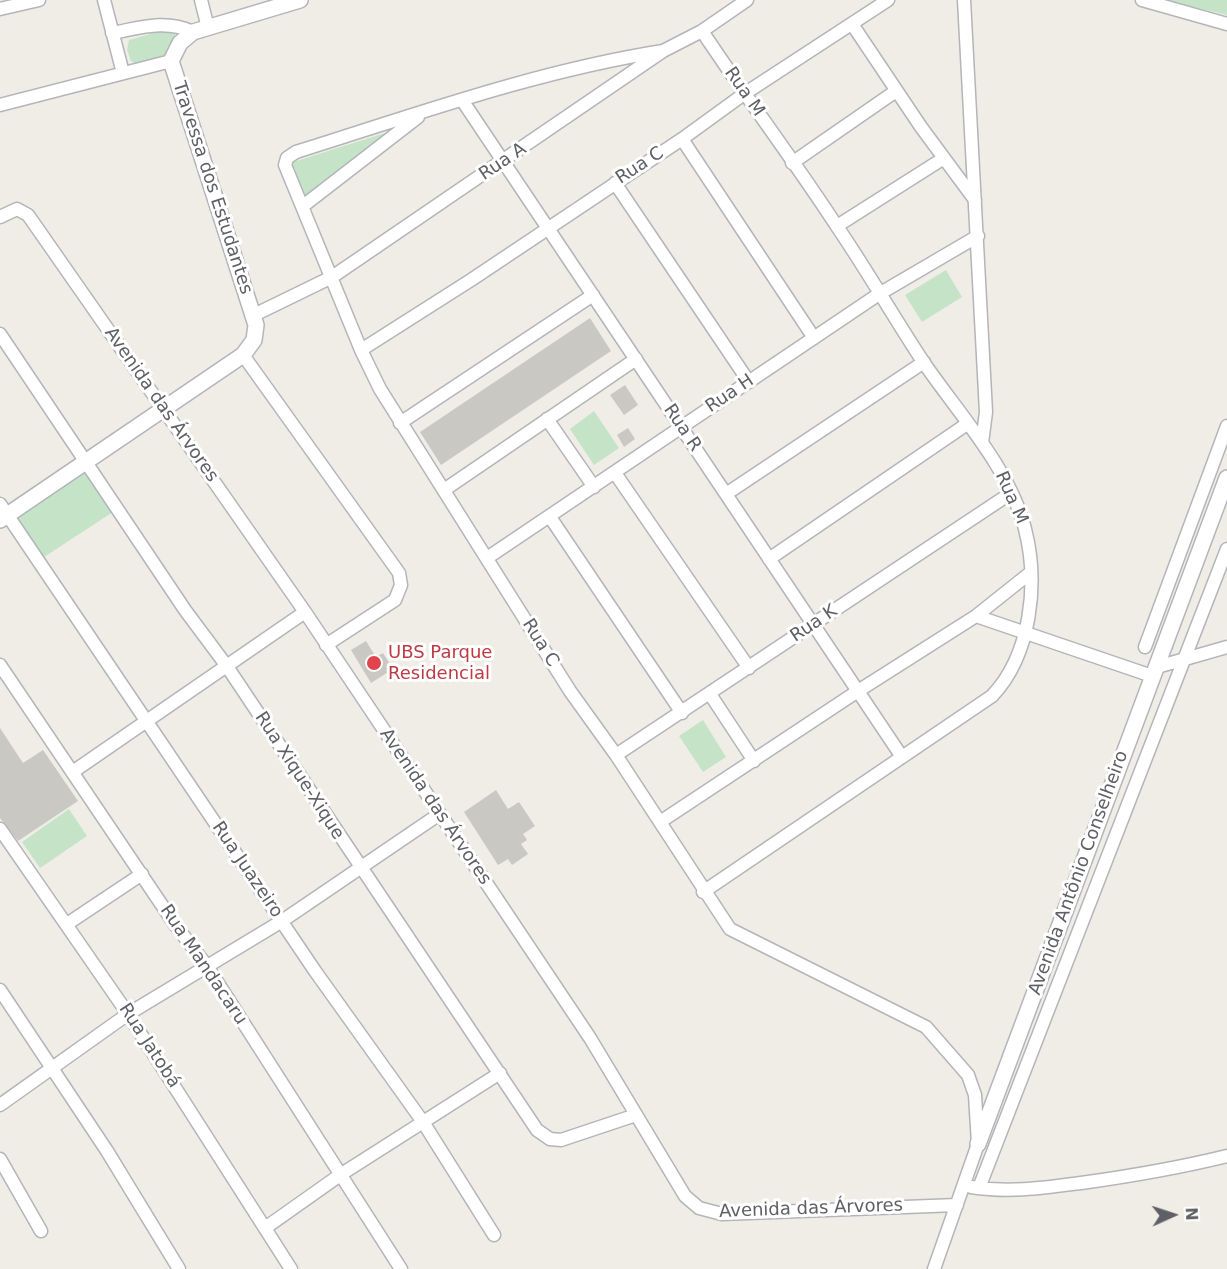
<!DOCTYPE html>
<html>
<head>
<meta charset="utf-8">
<style>
  body { margin:0 }
  #map { position:relative; width:1227px; height:1269px; overflow:hidden; background:#efede6; font-family:"DejaVu Sans",sans-serif }
  canvas { display:block }
  .north { position:absolute; left:1143px; top:1185px; width:60px; height:60px; -webkit-text-stroke:4px #fff; paint-order:stroke; rotate:87deg; font-size:16px; font-weight:700; line-height:24px; text-align:center; color:#5e6065 }
  .north::after { content:''; display:block; margin:auto; width:21px; height:27px; background:#5e6065; clip-path:polygon(50% 0,100% 100%,50% 72%,0 100%) }
</style>
</head>
<body>
<div id="map">
<canvas width="1227" height="1269"></canvas>
<div class="north">N</div>
</div>
<script>
const context = document.querySelector('canvas').getContext('2d');
context.lineJoin = 'round';
function fillPath(path, color) { context.fillStyle = color; context.fill(path, 'evenodd'); }
function trace(path, color, width, dash) { context.strokeStyle = color; context.lineWidth = width; context.lineCap = dash ? 'butt' : 'round'; context.setLineDash(dash || []); context.stroke(path); }
function label(font, color, halo, rows, align = 'center') {
  context.font = font + ' "DejaVu Sans",sans-serif'; context.lineWidth = 6; context.setLineDash([]); context.textBaseline = 'middle'; context.strokeStyle = halo; context.fillStyle = color; for (const [text, x, y, turn = 0] of rows) {
    context.save(); context.translate(x, y); context.rotate((+turn || 0) * Math.PI / 180); context.textAlign = isNaN(turn) ? turn : align; if (halo) context.strokeText(text, 0, 0); context.fillText(text, 0, 0); context.restore();
  }
}
fillPath(new Path2D(`
  M1164,0h63v15z
  M168,29l7,3v8l-10,16 -29,8 -5,-3 -4,-11 2,-10z
  M401,128l-96,69 -15,-34z
  M946,270l16,27 -40,25 -17,-27z
  M594,411l25,37 -25,17 -24,-36z
  M85,469l28,43 -72,47 -27,-43z
  M703,720l23,37 -23,15 -24,-36z
  M69,809l18,27 -47,32 -18,-26z`), '#c5e4c7');
fillPath(new Path2D(`
  M590,318l21,33 -170,114 -21,-33z
  M625,385l13,20 -14,10 -14,-20z
  M628,428l7,11 -11,8 -7,-12z
  M366,641l10,16 7,-4 10,16 -22,14 -20,-33z
  M0,728l23,35 20,-13 35,51 -60,40 -18,-23z
  M496,790l12,19 11,-7 16,24 -12,8 4,6 -6,4 7,10 -16,11 -4,-6 -10,6 -34,-53z`), '#cac8c3');
const minor = new Path2D(`
  M104,0l19,73
  M201,0l7,28
  M964,0l22,412 -4,31
  M1142,0l85,24
  M0,9l39,-9
  M852,24l69,103 54,73
  M702,31c43,65 91,128 134,194 31,45 58,93 88,138 35,51 86,106 101,166 14,54 6,126 -33,167l-289,196
  M112,33c28,-5 53,-14 81,-1
  M663,51c-126,20 -246,63 -367,101l-9,6 -2,7 76,185 19,39 190,302 46,64 114,174 196,98 42,48 7,20 3,49 -44,125
  M462,100l440,657
  M0,105l171,-44
  M682,139l132,199
  M792,163l104,-72
  M615,183l134,199
  M303,206l115,-89
  M0,217l17,-8 11,6 277,397 285,426 95,158 14,12 23,6 235,-9
  M837,226l107,-68
  M254,315l78,-38 331,-226 39,-20 45,-31
  M0,334l185,276 41,55 311,465 13,9 11,1 75,-25
  M361,350l110,-70 211,-141 62,-45 144,-94
  M243,355l156,218 2,12 -6,15 -69,45
  M547,419l47,68
  M400,423l193,-128
  M615,473l134,195
  M444,490l192,-131
  M726,494l198,-132
  M0,504l315,467 108,151 71,113
  M550,517l132,196
  M487,558l392,-264 99,-58
  M769,559l198,-135
  M976,616l176,60
  M1145,647l82,-221
  M0,665l176,261 31,40 194,303
  M1157,667l70,-20
  M710,694l44,67
  M616,755l395,-262
  M74,771l231,-159
  M660,822l198,-131 118,-75 54,-43
  M0,829l128,185 163,255
  M67,924l75,-50
  M0,990l107,161 72,118
  M0,1105l128,-91 154,-93 156,-106
  M0,1159l41,72
  M971,1187c38,6 72,1 110,-4 50,-7 97,-15 146,-27
  M979,1188l248,-639
  M265,1228l75,-53 160,-102`);
const tertiary = new Path2D(`
  M0,520l243,-165 11,-15 2,-15 -85,-264 9,-18 13,-11 107,-32
  M978,1144l249,-666`);
trace(minor, '#b3b5ba', 15);
trace(tertiary, '#b3b5ba', 18);
trace(minor, '#fff', 12);
trace(tertiary, '#fff', 15);
for (const [x, y, r, color] of [
  [374,663,8,"#e0444e"]
]) { const dot = new Path2D(); dot.arc(x, y, r, 0, 2 * Math.PI); context.fillStyle = color; context.fill(dot); trace(dot, '#fff', 2); }
label('18px', '#5e6065', '#fff', [
  ["Rua M",744,92,55],
  ["Rua A",503,162,-34],
  ["Rua C",640,166,-33],
  ["Travessa dos Estudantes",212,188,72],
  ["Rua H",730,394,-34],
  ["Avenida das Árvores",161,405,55],
  ["Rua R",682,428,56],
  ["Rua M",1011,498,66],
  ["Rua K",814,624,-34],
  ["Rua C",540,643,58],
  ["Rua Xique-Xique",299,776,57],
  ["Avenida das Árvores",435,807,56],
  ["Rua Juazeiro",247,870,56],
  ["Avenida Antônio Conselheiro",1079,873,-70],
  ["Rua Mandacaru",203,965,56],
  ["Rua Jatobá",149,1046,57],
  ["Avenida das Árvores",811,1209,-2]
]);
label('18px', '#be3a42', '#fff', [
  ["UBS Parque",388,653],
  ["Residencial",388,674]
], 'left');
</script>
</body>
</html>
